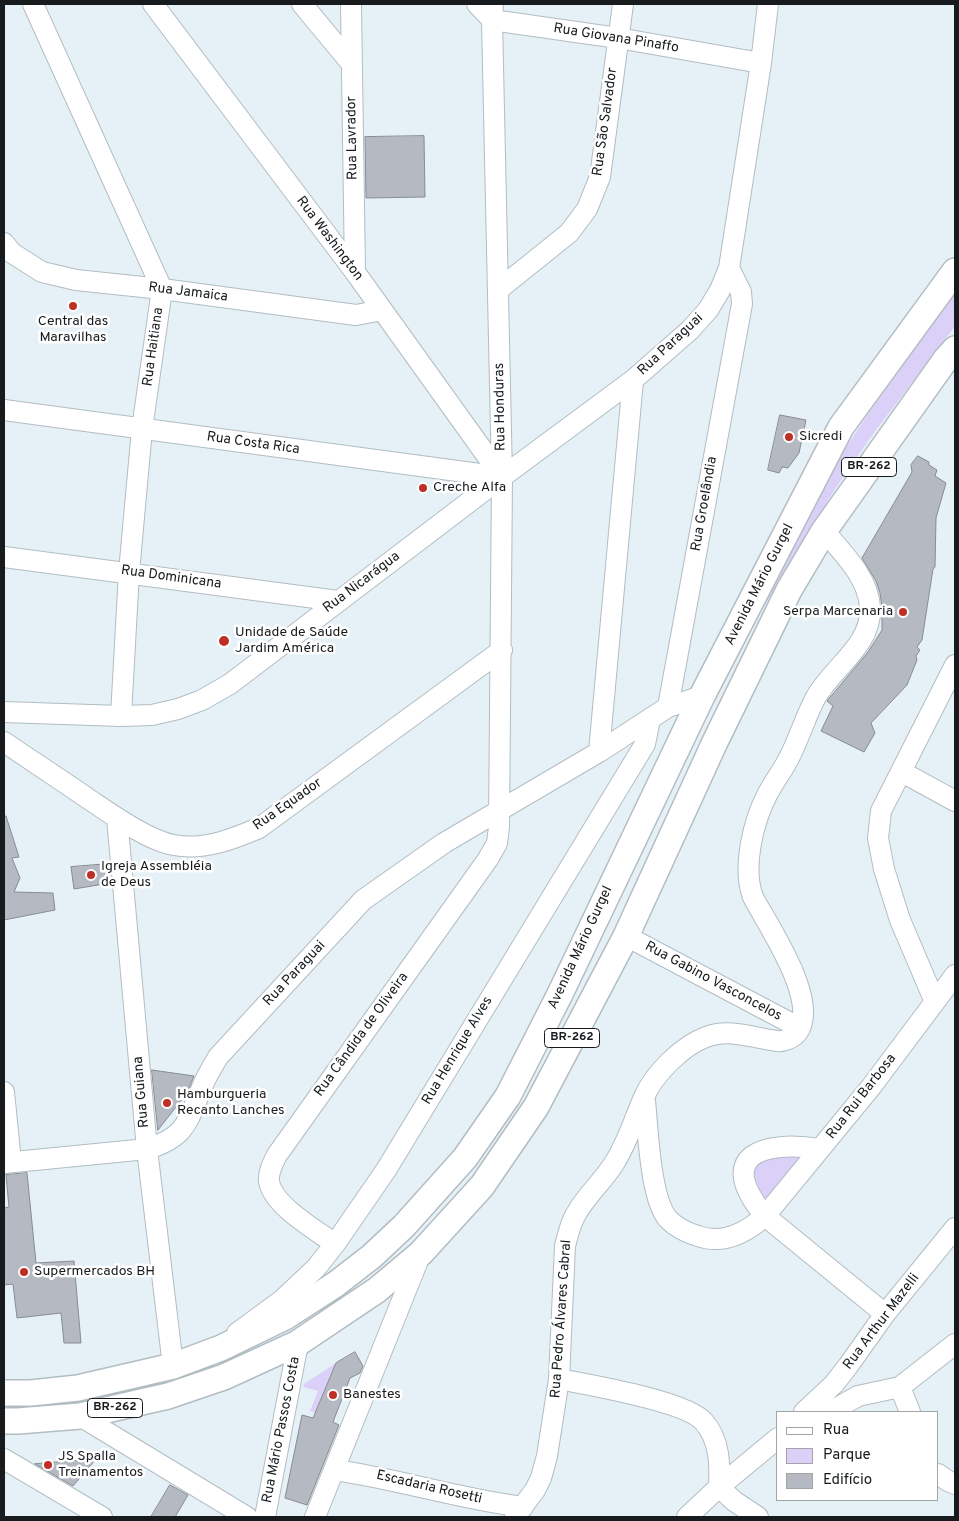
<!DOCTYPE html>
<html>
<head>
<meta charset="utf-8">
<style>
  body { margin:0 }
  #map { position:relative; width:959px; height:1521px; overflow:hidden; background:#e6f0f7; font-family:Overpass,sans-serif }
  canvas { display:block }
  .frame { position:absolute; inset:0; border:5px solid #171b1d; pointer-events:none }
  .legend { position:absolute; left:776px; top:1411px; width:162px; height:90px; box-sizing:border-box; background:#fff; border:1px solid #a2a4a5; margin:0; padding:6px 9px; list-style:none; font-size:15px; color:#171b1d }
  .legend li { display:flex; align-items:center; gap:10px; height:25px }
  .legend b { width:25px; border:1px solid #a2a4a5 }
</style>
</head>
<body>
<div id="map">
<canvas width="959" height="1521"></canvas>
<div class="frame"></div>
<ul class="legend">
<li><b style="height:6px;background:#fff"></b>Rua</li>
<li><b style="height:14px;background:#dbd0f8"></b>Parque</li>
<li><b style="height:14px;background:#b4b9c2"></b>Edifício</li>
</ul>
</div>
<script>
const context = document.querySelector('canvas').getContext('2d');
context.lineJoin = 'round';
function fillPath(path, color) { context.fillStyle = color; context.fill(path, 'evenodd'); }
function trace(path, color, width, dash) { context.strokeStyle = color; context.lineWidth = width; context.lineCap = dash ? 'butt' : 'round'; context.setLineDash(dash || []); context.stroke(path); }
function label(font, color, halo, rows, align = 'center') {
  context.font = font + ' Overpass,sans-serif'; context.lineWidth = 5; context.setLineDash([]); context.textBaseline = 'middle'; context.strokeStyle = halo; context.fillStyle = color; for (const [text, x, y, turn = 0] of rows) {
    context.save(); context.translate(x, y); context.rotate((+turn || 0) * Math.PI / 180); context.textAlign = isNaN(turn) ? turn : align; if (halo) context.strokeText(text, 0, 0); context.fillText(text, 0, 0); context.restore();
  }
}
fillPath(new Path2D(`
  M955,294v32l-82,108 -38,55 -96,159 84,-165 37,-57 71,-103z
  M809,1155l-42,49c-16,-17 -21,-29 -3,-47z
  M336,1363l-21,50 -5,-2 8,-20 -15,-4 1,-3z`), '#dbd0f8');
const building = new Path2D(`
  M424,136l1,61 -59,1 -1,-61z
  M780,415l26,5 -7,33 -11,15 -6,-1 -3,6 -11,-3z
  M918,456l11,6v3l8,5 -2,6 11,7 -10,35 -1,49 -2,2 -11,71 -5,7 3,3 -4,6 1,4 -10,25 -36,38 4,10 -11,19 -43,-21 12,-25 -6,-5 41,-49 14,-22v-23l-2,-14 -4,-12 -14,-23 50,-86 -1,-7z
  M4,816h2l13,41 -7,1 8,20 -6,14 39,1 2,17 -51,10z
  M109,864l1,19 -36,6 -3,-22z
  M152,1070l42,6 -7,17 -29,37z
  M27,1173l9,90 38,-2 7,82h-17l-3,-30 -44,5 -4,-34 -9,1v-77l5,-1 -3,-32z
  M355,1352l8,14 -3,7 -10,5 -17,44 6,3 -32,80 -22,-7 17,-83 11,3 23,-55z
  M96,1459l-23,27 -38,-22z
  M170,1485l18,10 -13,22h-24z`);
fillPath(building, '#b4b9c2');
trace(building, '#878b94', 1);
const minor = new Path2D(`
  M33,4l129,285 -20,140 -13,143 -8,144
  M153,4l202,268 147,205
  M302,4l49,59
  M351,4l4,268
  M477,4l15,16 126,18 143,25
  M4,243l8,10 30,19 34,8 86,9 194,26 26,-5
  M498,290l71,-57 18,-24 13,-32 23,-173
  M4,410l498,67
  M4,557l334,44
  M702,696l-34,11 74,-403 -1,-12 -12,-24
  M4,712l117,4 31,-1 26,-6 24,-9 28,-16 272,-207 131,-97 57,-50 18,-20 12,-20 9,-22 32,-205 7,-59
  M4,742c28,19 57,38 86,58 21,14 59,41 84,45 29,6 59,-6 85,-17l243,-178
  M599,752l34,-372
  M902,772l53,29
  M117,818l30,331 26,217
  M626,936l174,92
  M935,1002l-35,-82 -16,-51 -6,-31 3,-27 74,-146
  M4,1092l7,70
  M645,1101c3,27 5,100 24,119 8,8 19,13 29,16 25,9 49,-4 67,-20l106,-129 84,-112
  M820,1149c-57,-9 -106,6 -55,67l120,98
  M4,1163l143,-14c41,-12 41,-30 56,-64 4,-10 10,-19 15,-28l145,-157 81,-57 155,-91 69,-45
  M335,1244c-19,-14 -63,-39 -66,-63 -1,-9 4,-18 8,-26l211,-296 9,-16 2,-16 3,-350 -10,-457 1,-16
  M237,1333l45,-33 34,-32 19,-24 51,-74 259,-426 5,-25
  M559,1379c30,6 128,22 145,43 16,18 16,43 15,65
  M900,1387l10,25
  M804,1412l30,-28 14,-18 37,-52 70,-86
  M830,1412l28,-16 42,-9 55,-43
  M80,1416l167,101
  M4,1459l98,58
  M335,1470c63,9 124,29 188,37
  M938,1474l10,7 7,3
  M719,1487l15,14 24,16
  M265,1517l33,-174
  M315,1517l106,-264
  M515,1517l20,-27 6,-12 6,-22 12,-77 6,-133c3,-11 5,-22 11,-32 10,-18 26,-32 37,-49 14,-21 21,-45 31,-68 10,-23 38,-51 62,-60 24,-9 47,1 71,4 6,1 16,-3 20,-8 24,-31 -29,-107 -44,-136 -11,-29 0,-75 14,-102 7,-14 17,-26 23,-39 10,-20 16,-41 26,-59 17,-30 56,-52 54,-89 -1,-30 -28,-56 -46,-77
  M687,1517l32,-30 59,-49`);
const major = new Path2D(`
  M4,1393h27l47,-5 95,-22 48,-18 64,-31 51,-33 36,-28 32,-30 61,-68 43,-62 52,-102 142,-298 139,-269 114,-156
  M4,1421h14l62,-5 88,-20 56,-19 74,-34 79,-53 44,-37 61,-67 54,-79 90,-171 88,-192 75,-154 35,-59 122,-172 9,-10`);
trace(minor, '#b2bdc3', 22);
trace(major, '#b2bdc3', 28);
trace(minor, '#fff', 20);
trace(major, '#fff', 25);
for (const [x, y, r, color] of [
  [73,306,5,"#be3025"],
  [789,437,5,"#be3025"],
  [423,488,5,"#be3025"],
  [903,612,5,"#be3025"],
  [224,641,6,"#be3025"],
  [91,875,5,"#be3025"],
  [167,1103,5,"#be3025"],
  [24,1272,5,"#be3025"],
  [333,1395,5,"#be3025"],
  [48,1465,5,"#be3025"]
]) { const dot = new Path2D(); dot.arc(x, y, r, 0, 2 * Math.PI); context.fillStyle = color; context.fill(dot); trace(dot, '#fff', 2); }
for (const [x, y, w] of [
  [869,467,55],
  [572,1038,55],
  [115,1408,55]
]) { const box = new Path2D(); box.roundRect(x - w / 2, y - 9.5, w, 19, 4); context.fillStyle = '#fff'; context.fill(box); trace(box, '#171b1d', 1); }
label('bold 12px', '#171b1d', null, [
  ["BR-262",869,467],
  ["BR-262",572,1038],
  ["BR-262",115,1408]
]);
label('14px', '#171b1d', '#fff', [
  ["Rua Giovana Pinaffo",616,39,9],
  ["Rua São Salvador",606,122,-82],
  ["Rua Lavrador",353,138,-91],
  ["Rua Washington",329,239,53],
  ["Rua Jamaica",188,293,7],
  ["Rua Paraguai",671,345,-43],
  ["Rua Haitiana",154,347,-82],
  ["Rua Honduras",501,407,-91],
  ["Rua Costa Rica",253,444,8],
  ["Rua Groelândia",705,504,-80],
  ["Rua Dominicana",171,578,8],
  ["Rua Nicarágua",362,583,-37],
  ["Avenida Mário Gurgel",760,585,-63],
  ["Rua Equador",288,805,-35],
  ["Avenida Mário Gurgel",581,948,-65],
  ["Rua Paraguai",295,974,-47],
  ["Rua Gabino Vasconcelos",713,982,28],
  ["Rua Cândida de Oliveira",362,1035,-54],
  ["Rua Henrique Alves",458,1051,-59],
  ["Rua Guiana",142,1092,-95],
  ["Rua Rui Barbosa",862,1097,-52],
  ["Rua Pedro Álvares Cabral",562,1319,-86],
  ["Rua Arthur Mazelli",882,1322,-53],
  ["Rua Mário Passos Costa",282,1430,-79],
  ["Escadaria Rosetti",429,1488,13]
]);
label('14px', '#171b1d', '#fff', [
  ["Central das",73,322,"center"],
  ["Maravilhas",73,338,"center"],
  ["Sicredi",799,437],
  ["Creche Alfa",433,488],
  ["Serpa Marcenaria",893,612,"right"],
  ["Unidade de Saúde",235,633],
  ["Jardim América",235,649],
  ["Igreja Assembléia",101,867],
  ["de Deus",101,883],
  ["Hamburgueria",177,1095],
  ["Recanto Lanches",177,1111],
  ["Supermercados BH",34,1272],
  ["Banestes",343,1395],
  ["JS Spalla",58,1457],
  ["Treinamentos",58,1473]
], 'left');
</script>
</body>
</html>
